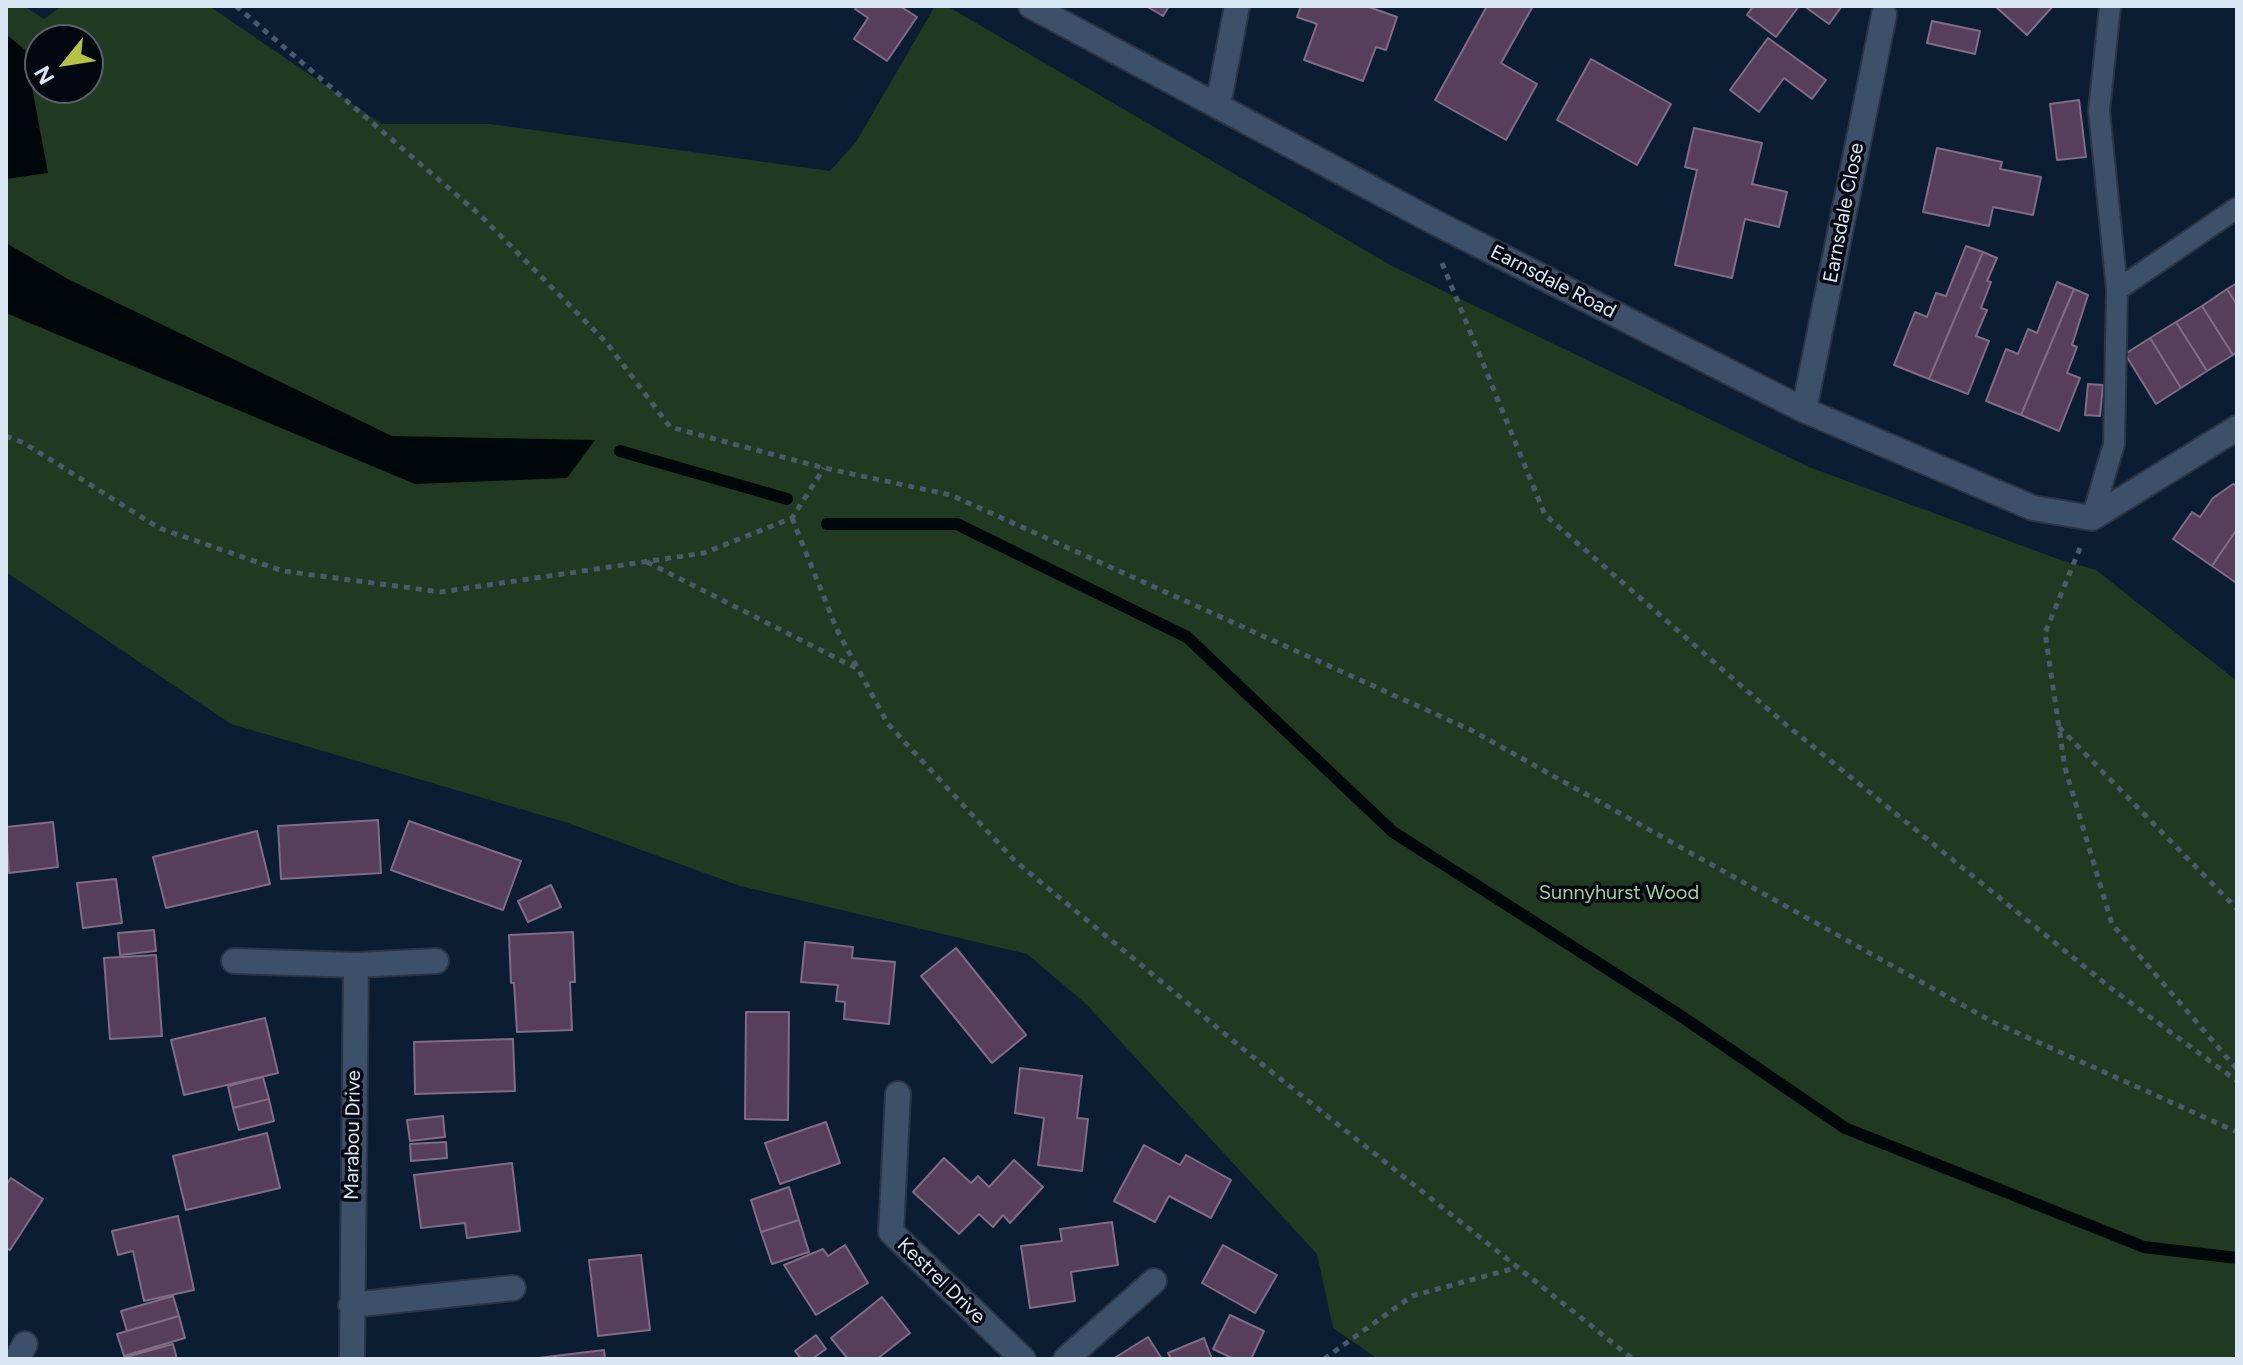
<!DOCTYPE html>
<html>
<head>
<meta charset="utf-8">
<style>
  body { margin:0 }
  #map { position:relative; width:2243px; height:1365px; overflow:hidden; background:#0a1d32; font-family:Figtree,sans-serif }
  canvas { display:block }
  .frame { position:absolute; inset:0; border:8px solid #d9e6f4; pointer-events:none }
  .north { position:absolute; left:24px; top:24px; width:80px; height:80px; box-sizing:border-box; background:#020710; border:2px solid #58606b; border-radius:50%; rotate:240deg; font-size:22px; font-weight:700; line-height:32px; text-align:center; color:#d9e6f4 }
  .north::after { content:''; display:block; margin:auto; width:28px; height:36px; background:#b9c046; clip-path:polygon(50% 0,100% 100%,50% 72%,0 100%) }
</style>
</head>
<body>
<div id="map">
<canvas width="2243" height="1365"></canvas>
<div class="frame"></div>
<div class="north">N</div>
</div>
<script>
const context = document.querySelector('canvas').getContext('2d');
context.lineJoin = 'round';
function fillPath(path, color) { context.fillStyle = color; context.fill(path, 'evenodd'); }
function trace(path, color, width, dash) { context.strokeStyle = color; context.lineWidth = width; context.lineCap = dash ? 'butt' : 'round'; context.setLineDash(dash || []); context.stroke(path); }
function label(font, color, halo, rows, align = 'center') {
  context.font = font + ' Figtree,sans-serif'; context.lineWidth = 7; context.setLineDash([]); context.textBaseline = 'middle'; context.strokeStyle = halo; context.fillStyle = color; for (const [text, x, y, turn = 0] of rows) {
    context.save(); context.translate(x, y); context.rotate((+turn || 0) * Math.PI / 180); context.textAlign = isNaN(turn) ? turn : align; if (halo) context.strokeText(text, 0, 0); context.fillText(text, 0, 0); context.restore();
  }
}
fillPath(new Path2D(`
  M6,6h18l20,13 18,-13h147l173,118h108l340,47 26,-29 79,-136h12l445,260 417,201 249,92 38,11 141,111v678h-859l-45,-31 -16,-74 -232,-251 -58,-49 -287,-68 -175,-64 -334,-98 -225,-152zM40,40h48v48h-48z`), '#1f3a20');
fillPath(new Path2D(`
  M6,34l19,16 23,123 -42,6z
  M6,243l60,35 326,158 203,4 -28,38 -152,6 -409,-171z`), '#00070a');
trace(new Path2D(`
  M620,451l167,48
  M827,524h130l230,113 206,195 285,182 167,114 299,119 93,11`), '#00070a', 12);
const building = new Path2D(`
  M857,6h43l17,11 -30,44 -33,-22 14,-21 -13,-9z
  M1146,6h23l-6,10z
  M1301,6h65l31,11 -11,33 -10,-3 -13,34 -59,-21 13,-36 -20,-7z
  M1487,6h46l-32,57 36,21 -31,56 -71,-40z
  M1753,6h46l-23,31 -29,-22z
  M1804,6h38l-13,18z
  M1995,6h58l-26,29z
  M1932,21l48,10 -5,23 -48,-11z
  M1768,38l58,42 -14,19 -28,-21 -25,34 -29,-22z
  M1591,59l80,45 -34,61 -80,-45z
  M2079,100l7,57 -29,3 -7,-56z
  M1694,128l68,15 -10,41 35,8 -8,35 -34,-8 -13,59 -57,-13 22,-95 -12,-3z
  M1937,148l65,14 -2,7 41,8 -8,38 -40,-8 -4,19 -66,-14z
  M1966,246l17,6 -54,127 -35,-14 21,-53 12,5 9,-24 10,3z
  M1983,252l14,6 -10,23 4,1 -10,26 6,2 -11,26 13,5 -21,53 -39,-15z
  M2057,282l17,7 -53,126 -35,-14 20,-52 12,5 10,-25 9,4z
  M2237,283v22l-10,-16z
  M2074,289l14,6 -16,50 5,2 -10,26 13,5 -21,53 -38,-16z
  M2227,289l10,16v47l-4,3 -31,-49z
  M2202,306l31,49 -26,16 -31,-49z
  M2176,322l31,49 -26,17 -31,-50z
  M2150,338l31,50 -25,16 -31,-50z
  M2088,384l15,1 -3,31 -15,-1z
  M2233,484l4,2v43l-25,37 -39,-27 19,-27 8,5 13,-19z
  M2237,529v51l-2,2 -23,-16z
  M378,820l3,53 -100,6 -3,-53z
  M409,821l112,40 -18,49 -112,-40z
  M53,822l5,45 -49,6 -3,-46z
  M257,831l13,53 -104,24 -13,-51z
  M116,879l6,44 -39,5 -6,-45z
  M551,885l10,22 -33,15 -10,-21z
  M154,930l2,21 -36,4 -2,-22z
  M573,932l2,50h-5l2,48 -55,2 -3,-49h-3l-2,-48z
  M805,942l48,5 -1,11 43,4 -6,62 -45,-5 1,-17 -9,-1 2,-16 -37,-3z
  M956,948l70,87 -34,28 -71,-87z
  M156,955l6,81 -52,3 -6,-81z
  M746,1012h43l-1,108 -43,-1z
  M265,1018l13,55 -94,22 -13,-55z
  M513,1039l2,52 -100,3 -1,-52z
  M1020,1068l62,8 -5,42 11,1 -6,52 -44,-6 6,-47 -29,-5z
  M263,1077l6,22 -36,9 -5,-22z
  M269,1099l5,22 -35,9 -6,-22z
  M443,1116l2,21 -35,4 -3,-21z
  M826,1122l14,41 -60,21 -15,-41z
  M267,1133l13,55 -94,22 -13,-54z
  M446,1142l1,16 -36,3 -1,-17z
  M1144,1145l36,20 6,-10 45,25 -20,38 -42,-22 -14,26 -41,-21z
  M944,1158l27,25 7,-7 11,11 25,-27 29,27 -33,36 -7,-8 -10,12 -14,-13 -20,20 -46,-42z
  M512,1163l8,68 -53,7 -2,-15 -44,5 -7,-53z
  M11,1178l32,21 -33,51 -4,-2v-63z
  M789,1187l10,33 -38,12 -10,-32z
  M178,1216l16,74 -50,11 -11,-50 -15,4 -6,-24z
  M799,1220l10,32 -37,12 -11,-32z
  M1112,1222l6,43 -47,7 4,29 -45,7 -9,-62 41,-5 -2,-12z
  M845,1245l23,38 -52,32 -32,-50 39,-16 5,7z
  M1223,1245l54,30 -22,38 -53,-30z
  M641,1255l9,75 -52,6 -9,-76z
  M173,1296l6,20 -52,15 -6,-20z
  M882,1297l28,36 -33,26h-29l-17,-21z
  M1230,1315l34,16 -13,28h-17l-21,-10z
  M179,1316l6,22 -61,18 -7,-22z
  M816,1335l10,14 -14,10h-11l-6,-8z
  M1148,1337l14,22h-49z
  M1204,1338l8,21h-41l-3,-6z
  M173,1344l4,15h-58z
  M604,1350l1,9h-75z`);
fillPath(building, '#573e5c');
trace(building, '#816b85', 2);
const lane = new Path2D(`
  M2117,290l120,-82
  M2092,518l22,-74 3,-154 -18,-179 11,-105`);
const street = new Path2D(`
  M1031,6l405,217 368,187 229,98 59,10 145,-90
  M1218,105l19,-99
  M1804,410l80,-395
  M234,961l122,4 80,-4
  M898,1094l-7,138 132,127
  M351,1305l162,-17
  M17,1359l8,-15
  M352,1359l4,-394
  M1066,1359l88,-78`);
trace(lane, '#2b3445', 24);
trace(street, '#2b3445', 28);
trace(new Path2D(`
  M236,6l244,209 126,127 64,85 154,41 127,27 522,236 518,290 246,111
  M1442,263l103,252 239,208 328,266 125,92
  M6,436l18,7 135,85 124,43 158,21 263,-39 88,-35 32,-50
  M792,518l46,114 50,92 127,137 233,192 385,306
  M2080,548l-35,85 20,135 47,156 125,145
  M647,562l209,106
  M2059,727l178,182
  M1324,1359l88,-63 103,-28`), '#495a6d', 5, [6, 6]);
trace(lane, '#3c5169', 20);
trace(street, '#3c5169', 24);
label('20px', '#d9e6f4', '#020710', [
  ["Earnsdale Close",1844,213,-79],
  ["Earnsdale Road",1553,282,27],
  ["Marabou Drive",353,1135,-89],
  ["Kestrel Drive",941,1281,44]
]);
label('20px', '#9bcf9c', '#020710', [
  ["Sunnyhurst Wood",1619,893]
]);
</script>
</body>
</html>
